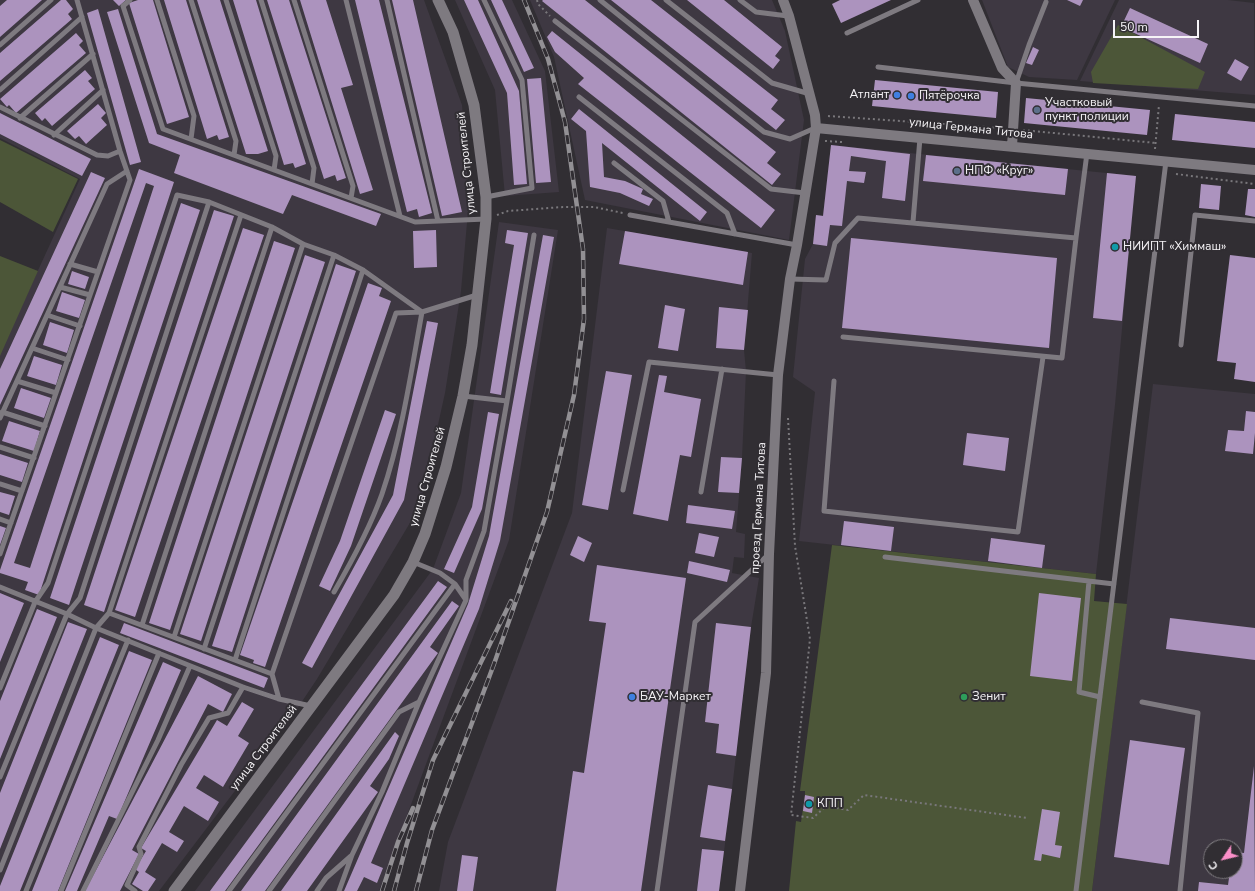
<!DOCTYPE html>
<html>
<head>
<meta charset="utf-8">
<style>
  body { margin:0 }
  #map { position:relative; width:1255px; height:891px; overflow:hidden; background:#312e33; font-family:"Nunito Sans",sans-serif }
  canvas { display:block }
  .north { position:absolute; left:1203px; top:839px; width:40px; height:40px; box-sizing:border-box; background:#312e33; border:1px solid #807d81; border-radius:50%; rotate:235deg; font-size:11px; font-weight:700; line-height:16px; text-align:center; color:#f6f4f7 }
  .north::after { content:''; display:block; margin:auto; width:14px; height:18px; background:#fa8fc8; clip-path:polygon(50% 0,100% 100%,50% 72%,0 100%) }
  .scale { position:absolute; left:1113px; top:20px; width:86px; height:18px; box-sizing:border-box; border:2px solid #f6f4f7; border-top:0; padding-left:5px; font-size:12px; line-height:14px; white-space:nowrap; color:#f6f4f7; -webkit-text-stroke:3px #312e33; paint-order:stroke }
</style>
</head>
<body>
<div id="map">
<canvas width="1255" height="891"></canvas>
<div class="north">С</div>
<div class="scale">50 m</div>
</div>
<script>
const context = document.querySelector('canvas').getContext('2d');
context.lineJoin = 'round';
function fillPath(path, color) { context.fillStyle = color; context.fill(path, 'evenodd'); }
function trace(path, color, width, dash) { context.strokeStyle = color; context.lineWidth = width; context.lineCap = dash ? 'butt' : 'round'; context.setLineDash(dash || []); context.stroke(path); }
function label(font, color, halo, rows, align = 'center') {
  context.font = font + ' "Nunito Sans",sans-serif'; context.lineWidth = 4; context.setLineDash([]); context.textBaseline = 'middle'; context.strokeStyle = halo; context.fillStyle = color; for (const [text, x, y, turn = 0] of rows) {
    context.save(); context.translate(x, y); context.rotate((+turn || 0) * Math.PI / 180); context.textAlign = isNaN(turn) ? turn : align; if (halo) context.strokeText(text, 0, 0); context.fillText(text, 0, 0); context.restore();
  }
}
fillPath(new Path2D(`
  M0,0h424l38,105 7,95 -8,91 -16,102 -25,113 -103,173 -20,30 -138,182h-159v-538l80,-174 -80,-41z
  M455,0h57l33,71 14,121 -54,4 -10,-106z
  M530,0h242l13,31 19,89 -15,120 -204,-40 -31,-143z
  M982,0h133l-38,80 -48,-3 -21,-10z
  M1119,0h109l26,3 1,92 -175,-14z
  M831,145l305,31 -21,229 -19,169 -297,-33 16,-149 -22,-15 12,-118 8,-15 3,-29h7z
  M499,222l59,8 -49,310 -130,351h-184l238,-322 28,-76z
  M607,228l145,25 -8,97 2,21 -4,87 -6,74 9,2 -1,24 -10,-1 -2,16 27,5 -8,49 -19,162 -13,102h-280l9,-49 124,-329z
  M1153,384l102,10v497h-163zM1211,847h24v24h-24z`), '#3e3842');
fillPath(new Path2D(`
  M1118,25l87,47 -7,17 -105,-6 -2,-11z
  M0,140l78,39 -25,53 -53,-30z
  M0,256l38,15 -38,85z
  M832,545l264,29 -2,27 33,3 -35,287h-303l7,-70 5,1 4,-27v-4h-5z`), '#4c5638');
fillPath(new Path2D(`
  M7,0h35l-42,37v-31z
  M61,0h5l7,9 -5,5 4,5 -72,62v-28z
  M113,0h13l-7,6z
  M138,0h15l36,117 -22,7 -38,-121z
  M164,0h22l43,137 -10,3 -2,-5 -10,4z
  M197,0h23l48,151 -10,3h-12z
  M233,0h23l50,164 -11,4 -2,-5 -9,2z
  M267,0h22l57,178 -9,3 -2,-6 -11,4z
  M300,0h26l27,85 -12,3 32,102 -13,4z
  M355,0h24l53,213 -13,4 -2,-8 -10,3z
  M392,0h21l49,212 -20,4z
  M464,0h14l41,91 8,93 -13,1 -7,-92z
  M491,0h11l32,68 -10,4z
  M543,0h42l191,152 -9,11 14,11 -9,11 -230,-184z
  M611,0h40l127,100 -7,9 14,11 -9,10z
  M687,0h37l58,47 -7,9 5,4 -7,9z
  M840,0h51l-50,23 -9,-19z
  M1067,0h16l-3,6z
  M1130,8l78,36 -8,19 -79,-36z
  M98,9l43,153 -11,3 -43,-152z
  M118,9l39,125 224,80 -5,12 -84,-31 -9,19 -109,-41 6,-18 -31,-12 -42,-131z
  M552,31l223,179 -14,18 -183,-144 6,-6 -29,-26 -8,-15z
  M76,33l7,8 -4,4 7,8 -70,60 -7,-8 -2,2 -7,-8z
  M1033,47l6,3 -7,15 -6,-2z
  M1235,59l14,8 -8,14 -14,-8z
  M85,70l7,8 -4,3 7,8 -43,37 -7,-8 -3,3 -7,-8z
  M541,78l10,104 -15,1 -9,-104z
  M875,80l123,12 -2,26 -124,-12z
  M1026,98l124,12 -3,25 -123,-12z
  M98,104l8,9 -5,5 6,7 -21,19 -7,-8 -4,3 -8,-8z
  M579,109l128,103 -7,9 -98,-78 2,34 21,4 18,8 -2,5 12,5 -4,7 -29,-13 -30,-6 -4,-56 -15,-12z
  M0,113l91,46 -9,17 -82,-42z
  M1175,114l80,8v26l-83,-8z
  M831,145l79,9 -5,47 -23,-3 4,-37 -35,-5 -2,15 17,1 -2,11 -17,-2 -5,45 -12,-1 -3,21 -14,-2 3,-29 7,1z
  M926,155l142,14 -3,26 -142,-14z
  M139,169l35,13 -135,413 -14,-5 3,-8 -28,-9v-3zM146,183l8,3 -124,382 -16,-5z
  M91,172l14,6 -105,227v-36z
  M1107,173l29,3 -14,145 -29,-3z
  M1201,184l20,2 -2,24 -20,-2z
  M1248,189h7v28l-10,-2z
  M181,203l19,7 -131,395 -19,-7z
  M214,210l20,6 -130,396 -20,-7z
  M243,228l21,7 -129,382 -20,-7z
  M436,230l1,37 -23,1 -1,-37z
  M507,230l21,3 -27,162 -11,-2 24,-148 -9,-2z
  M625,231l123,21 -5,33 -124,-21z
  M543,235l11,2 -54,304 -21,68 -108,254 12,5 -6,15 -13,-6 -7,14h-13l124,-287 21,-68z
  M851,238l206,20 -8,90 -207,-20z
  M274,241l21,7 -125,382 -21,-7z
  M305,255l20,7 -124,379 -21,-7z
  M1230,255l25,3v124l-21,-3 2,-16 -19,-2z
  M336,264l20,7 -124,381 -20,-6z
  M72,271l17,6 -4,12 -17,-5z
  M368,283l14,5 -3,8 12,5 -126,366 -12,-4 1,-3 -14,-5z
  M62,292l23,8 -6,18 -23,-7z
  M665,305l20,4 -7,42 -20,-3z
  M719,307l29,3 -4,40 -28,-2z
  M427,321l11,2 -34,177 -92,168 -10,-5 91,-168z
  M50,322l24,8 -7,23 -24,-8z
  M34,356l28,9 -6,20 -29,-9z
  M606,371l26,4 -24,135 -26,-5z
  M659,375l8,1 -3,16 37,7 -10,58 -11,-2 -12,66 -35,-7z
  M21,388l30,10 -7,20 -30,-10z
  M385,410l11,4 -45,132 -21,45 -11,-5 21,-45z
  M1246,411l9,1v21l-2,21 -28,-3 3,-21 16,1z
  M488,412l11,2 -17,95 -28,64 -10,-4 28,-62z
  M9,421l31,10 -6,20 -32,-10z
  M967,433l42,5 -4,33 -42,-6z
  M0,454l28,9 -6,19 -22,-7z
  M721,457l21,1 -3,35 -21,-1z
  M0,492l15,4 -6,19 -9,-3z
  M688,505l47,6 -3,18 -46,-6z
  M844,521l50,6 -3,24 -50,-6z
  M0,526l6,2 -6,17z
  M699,533l20,4 -5,20 -19,-4z
  M578,536l14,7 -8,19 -14,-7z
  M991,538l54,7 -3,23 -54,-7z
  M689,561l41,9 -3,12 -40,-9z
  M597,565l89,13 -45,313h-85l17,-120 11,2 22,-150 -17,-2z
  M438,581l9,6 -222,304h-15z
  M0,593l24,10 -24,59z
  M1039,593l42,5 -9,83 -42,-5z
  M452,601l7,5 -29,41 8,6 -173,238h-24z
  M37,609l20,8 -57,142v-58z
  M1170,618l85,10v32l-89,-11z
  M68,622l19,7 -87,220v-56z
  M124,623l144,55 -4,10 -144,-55z
  M716,623l35,4 -15,129 -20,-3 3,-29 -14,-2z
  M100,637l19,8 -99,246h-20v-5z
  M129,651l23,9 -94,231h-26z
  M163,662l18,8 -64,149 -8,-3 -32,75h-12z
  M198,676l34,18 -9,18 -15,-8 -76,146 7,4 -19,37h-35z
  M242,702l12,7 -16,27 11,7 -26,44 -19,-12 -8,13 23,14 -11,19 -24,-15 -15,26 15,9 -7,11 -15,-9 -17,29 11,7 -8,12h-5l-11,-7 7,-12 -4,-3 11,-18 -5,-3 76,-128 10,6z
  M395,732l4,4 -10,23 -19,27 8,6 -71,99h-26z
  M1130,740l55,8 -16,117 -55,-8z
  M1254,766l1,125h-57l1,-9 29,3 2,-14h5v-19l9,1z
  M708,785l24,4 -7,52 -25,-4z
  M805,795l9,2 -2,16 -9,-2z
  M1042,809l18,3 -5,33 7,1 -2,12 -18,-4 -1,7 -7,-1z
  M702,849l22,2 -5,40h-22z
  M462,855l16,2 -5,34h-16z`), '#ac93be');
trace(new Path2D(`
  M537,0l1,4 12,12
  M828,116l174,12
  M1023,130l133,13
  M825,141l17,1
  M1155,149l4,-44
  M1176,174l79,10
  M497,215l11,-4 55,-4h31l29,6
  M788,418l7,128 15,93 -19,176 22,3 13,-12 22,4 16,-15 163,23`), '#79777b', 2, [2, 3]);
trace(new Path2D(`
  M130,0l-7,6 40,123 252,93 71,-3
  M157,0l37,116 -3,23
  M191,0l45,141 -2,14
  M226,0l50,156 -2,14
  M261,0l53,168 -2,16
  M294,0l59,186 -2,12
  M346,0l54,216
  M387,0l51,221
  M484,0l38,80 10,108 -46,9
  M600,0l164,132 26,7 25,-11
  M666,0l106,83 38,11
  M740,0l16,12 32,4
  M555,21l216,168 34,4
  M847,33l71,-33
  M0,45l51,-45
  M878,67l138,16 239,23
  M1016,83l13,-38 17,-43
  M0,90l82,-73
  M579,97l148,116 8,21
  M0,107l97,48 11,1 12,-5
  M20,118l73,-64
  M54,135l49,-45
  M614,163l49,38 6,21
  M630,215l167,30
  M913,222l7,-84
  M70,264l28,8
  M790,279l36,1 9,-37 23,-25 218,20 11,-85
  M60,287l30,8
  M47,315l33,11
  M843,337l219,21 14,-120
  M1181,345l14,-130 60,6
  M32,348l36,12
  M17,381l39,12
  M834,381l-10,130 194,21 25,-175
  M463,396l44,5
  M2,412l43,14
  M0,418l107,-234 20,-13
  M0,447l34,11
  M0,484l22,7
  M623,490l26,-128 129,13
  M701,492l21,-123
  M0,519l11,4
  M0,554l130,-374 -10,-29 -43,-151
  M885,557l229,27
  M1089,581l-10,111 21,5
  M0,587l67,27 29,14 147,59 36,12 32,7
  M466,599v-19l18,-49 23,-130 27,-166
  M109,613l163,61
  M142,625l130,-398
  M174,637l129,-393
  M204,649l130,-394
  M235,660l128,-390
  M0,688l35,-86 13,-19 129,-388 32,7 63,25 31,17 31,11 29,15 59,42c-11,61 -20,123 -40,182 -12,34 -30,67 -48,98
  M279,699l-7,-25 124,-361 26,-1 55,-17
  M1142,702l56,11 -18,178
  M0,777l67,-163 13,-16 129,-396
  M0,870l96,-242 13,-15 132,-398
  M26,891l102,-251
  M61,891l98,-238
  M83,891l75,-151 32,-74
  M135,891l-8,-6 14,-31 -2,-7 42,-82 28,-47 19,-5 15,-26
  M229,891l226,-307
  M269,891l130,-179 20,-10
  M317,891l9,-13 25,-22
  M339,891l13,-36 30,-63 37,-90 47,-102 -11,-16 -15,-11 -27,-11
  M657,891l38,-269 74,-68
  M1076,891l90,-730`), '#7e7a80', 5);
trace(new Path2D(`
  M973,0l29,68 14,15 -4,63
  M816,128l439,42
  M740,891l26,-218 3,-119 9,-179 12,-96 7,-34 19,-117 -1,-13 -26,-99 -6,-16`), '#7e7a80', 10);
trace(new Path2D(`
  M174,891l220,-296 19,-33 12,-28 21,-67 17,-71 9,-51 14,-126v-22l-12,-92 -21,-73 -15,-32`), '#7e7a80', 11);
const rail = new Path2D(`
  M382,891l16,-49 15,-34
  M394,891l13,-48 26,-83 78,-159
  M416,891l16,-61 62,-166 53,-152 27,-117 10,-76 -1,-70 -18,-127 -17,-63 -24,-59`);
trace(rail, '#929094', 4.5);
trace(rail, '#312e33', 3, [9]);
for (const [x, y, r, color] of [
  [897,95,4,"#3f7fe0"],
  [911,96,4,"#3f7fe0"],
  [1037,110,4,"#5c6f8a"],
  [957,171,4,"#5c6f8a"],
  [1115,247,4,"#0f9aa8"],
  [632,697,4,"#3f7fe0"],
  [964,697,4,"#2e9e5b"],
  [809,804,4,"#0f9aa8"]
]) { const dot = new Path2D(); dot.arc(x, y, r, 0, 2 * Math.PI); context.fillStyle = color; context.fill(dot); trace(dot, '#312e33', 1.5); }
label('12px', '#f6f4f7', '#312e33', [
  ["Атлант",889,95,"right"],
  ["Пятёрочка",919,96],
  ["Участковый",1045,103],
  ["пункт полиции",1045,117],
  ["НПФ «Круг»",965,171],
  ["НИИПТ «Химмаш»",1123,247],
  ["БАУ-Маркет",640,697],
  ["Зенит",972,697],
  ["КПП",817,804]
], 'left');
label('12px', '#f6f4f7', '#312e33', [
  ["улица Германа Титова",971,129,6],
  ["улица Строителей",467,163,-96],
  ["улица Строителей",428,477,-74],
  ["проезд Германа Титова",759,508,-87],
  ["улица Строителей",264,748,-53]
]);
</script>
</body>
</html>
